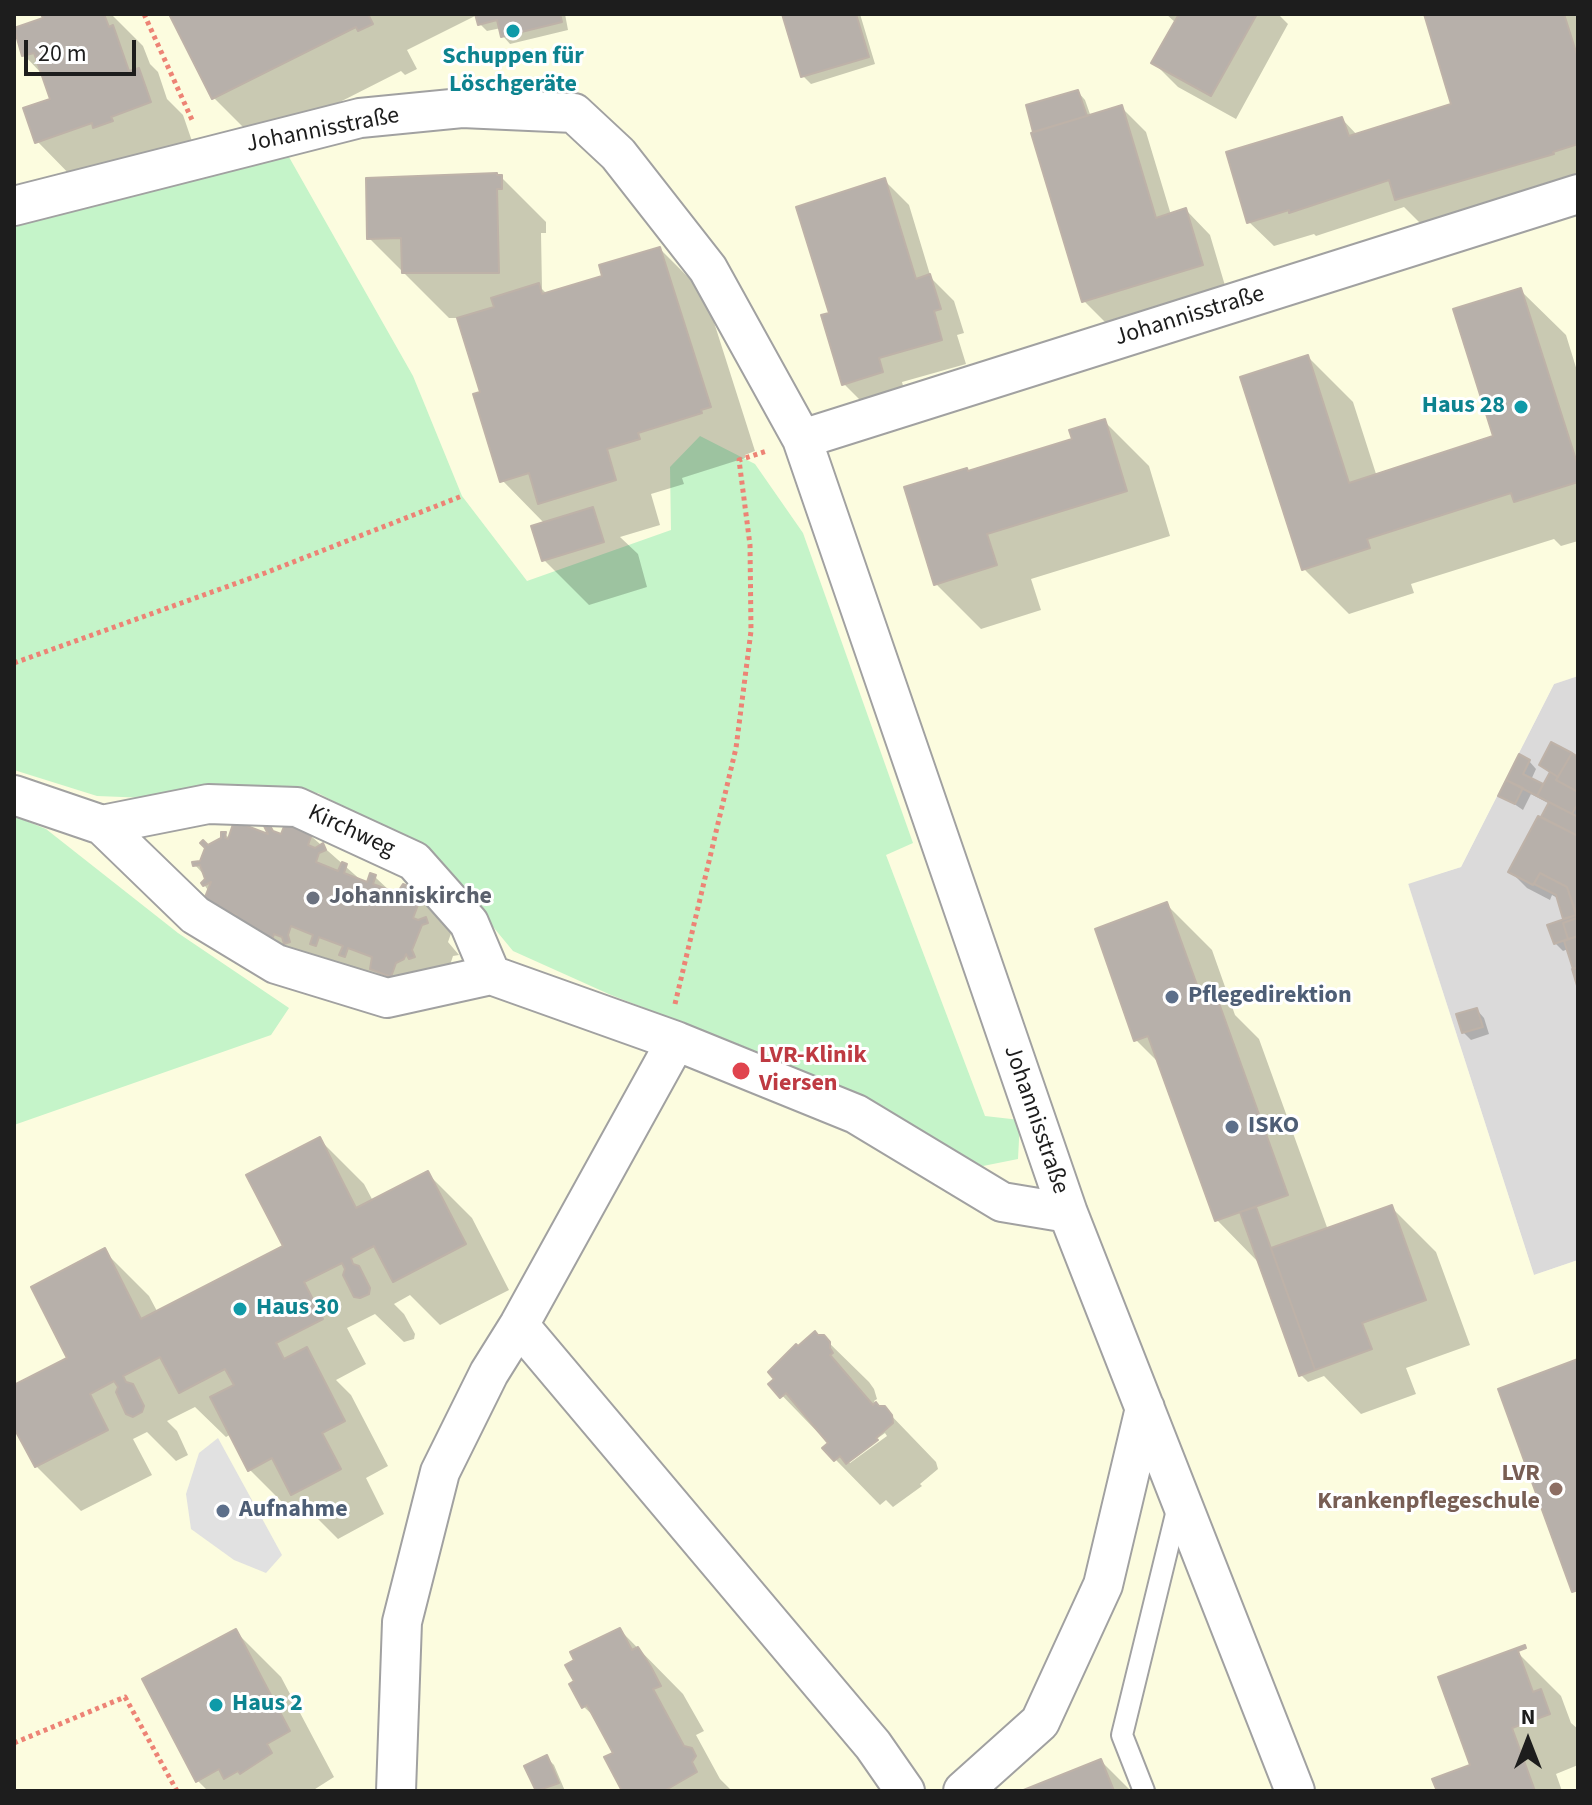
<!DOCTYPE html>
<html>
<head>
<meta charset="utf-8">
<style>
  body { margin:0 }
  #map { position:relative; width:1592px; height:1805px; overflow:hidden; background:#eeebe4; font-family:"Source Sans 3",sans-serif }
  canvas { display:block }
  .frame { position:absolute; inset:0; border:16px solid #1d1d1d; pointer-events:none }
  .north { position:absolute; left:1488px; top:1701px; width:80px; height:80px; -webkit-text-stroke:6px #fff; paint-order:stroke; rotate:0deg; font-size:22px; font-weight:700; line-height:32px; text-align:center; color:#1d1d1d }
  .north::after { content:''; display:block; margin:auto; width:28px; height:36px; background:#1d1d1d; clip-path:polygon(50% 0,100% 100%,50% 72%,0 100%) }
  .scale { position:absolute; left:24px; top:40px; width:112px; height:36px; box-sizing:border-box; border:4px solid #1d1d1d; border-top:0; padding-left:10px; font-size:24px; line-height:28px; white-space:nowrap; color:#1d1d1d; -webkit-text-stroke:6px #fff; paint-order:stroke }
</style>
</head>
<body>
<div id="map">
<canvas width="1592" height="1805"></canvas>
<div class="frame"></div>
<div class="north">N</div>
<div class="scale">20 m</div>
</div>
<script>
const context = document.querySelector('canvas').getContext('2d');
context.lineJoin = 'round';
function fillPath(path, color) { context.fillStyle = color; context.fill(path, 'evenodd'); }
function trace(path, color, width, dash) { context.strokeStyle = color; context.lineWidth = width; context.lineCap = dash ? 'butt' : 'round'; context.setLineDash(dash || []); context.stroke(path); }
function label(font, color, halo, rows, align = 'center') {
  context.font = font + ' "Source Sans 3",sans-serif'; context.lineWidth = 6; context.setLineDash([]); context.textBaseline = 'middle'; context.strokeStyle = halo; context.fillStyle = color; for (const [text, x, y, turn = 0] of rows) {
    context.save(); context.translate(x, y); context.rotate((+turn || 0) * Math.PI / 180); context.textAlign = isNaN(turn) ? turn : align; if (halo) context.strokeText(text, 0, 0); context.fillText(text, 0, 0); context.restore();
  }
}
fillPath(new Path2D(`
  M1578,676v584l-44,15 -126,-392 53,-16 93,-183z`), '#dbdada');
fillPath(new Path2D(`
  M14,14h1564v662l-24,8 -93,183 -53,17 126,391 44,-15v531h-1564z`), '#fcfcdf');
fillPath(new Path2D(`
  M285,150l128,226 49,120 65,85 144,-51 -1,-63 30,-31 55,28 48,69 110,310 -27,12 99,261 35,4 -2,39 -35,7 -204,-106 -168,-65 -98,-44 -80,-97 -115,-61 -93,-7 -77,12 -51,-2 -83,-26v-547z
  M14,816l32,13 132,104 111,75 -18,27 -257,90z`), '#c5f4c9');
fillPath(new Path2D(`
  M218,1438l64,117 -16,18 -32,-13 -43,-31 -5,-35 13,-41z`), '#e1e1e1');
fillPath(new Path2D(`
  M44,14h67l32,32 7,18 8,8 9,27 16,16 11,32 -112,40 -45,-46 15,-41 -9,-25 -19,-20 22,-36z
  M171,14h394l3,16 -58,14 -7,-8 -2,-8 -14,3 -7,-7 -3,-9 -70,35 10,19 -12,6 -4,-4 -142,72 -45,-45z
  M784,14h76l15,50 -64,20 -8,-8z
  M1166,14h112l10,10 -52,95 -58,-32 -24,-24 22,-40z
  M1426,14h152l-1,165 -156,45 -17,-17 -88,29 -2,-2 -40,12 -25,-24 93,-103 16,17 96,-31z
  M1078,92l7,8 6,17 31,-9 24,24 25,83 15,-5 24,25 16,54 -118,36 -24,-24 -49,-170z
  M501,177l45,45v11h-5l1,56 6,6 57,-18 55,-28 45,45 50,157 -10,4v3l-63,20 2,6 -33,10 9,31 -40,12 18,17 9,33 -58,18 -45,-45 1,-36 -43,-44 -20,-87 -23,-75h-10l-80,-80z
  M885,181l24,24 22,73 23,23 10,32 -7,2 9,29 -64,18 4,15 -38,11 -24,-24 -12,-70z
  M1520,290l46,45 12,39v167l-17,5 -7,-7 -143,45 3,9 -65,21 -45,-45 4,-212 45,45 24,75 119,-39z
  M1104,421l45,45 21,70 -139,43 10,31 -60,19 -45,-45 33,-111 105,-33z
  M1578,759v222l-10,-32 -5,2 -8,-8 11,-23 -7,-21 -7,-4 -2,5 -23,-12 -16,-16 39,-49 -7,-7 7,-12 -19,-10 -8,16 -22,-15 28,-34 7,8 -5,11 13,7 7,-13 -10,-9z
  M269,827l8,8 34,1 52,46 5,2 7,-7 17,16h30l32,32 -6,17 11,13 -6,1 -9,27 -100,-8 -15,-16 -6,-2 -4,11 -81,-34 -35,-51 4,-5 -12,-13 6,-2 7,-16 15,-7 2,-6 5,5 41,-2z
  M1167,905l45,45 23,65 24,24 69,191 63,-23 45,45 34,93 -64,23 10,26 -55,20 -37,-38 -16,6 -7,-7 -40,-110 -44,-45 -56,-155 -25,-25z
  M1477,1010l7,8 5,16 -18,6 -8,-8z
  M319,1139l45,45 9,17 54,-28 45,45 37,72 -69,35 -30,-30 -16,9 10,10 11,20 -1,5 -10,3 -29,-28 -28,14 19,36 -30,16 15,15 37,71 -22,12 18,36 -46,25 -31,-31 -12,7 -45,-45 -19,-36 -5,3 -31,-30 -28,14 10,10 11,24 -12,6 -29,-29 -14,7 19,36 -71,36 -45,-45 -22,-43v-35l56,-29 34,-108 45,45 9,17 128,-67z
  M818,1337h5l46,45 5,7 3,10 -3,2 5,7h5l52,54 2,7 -18,15 2,2 -29,21 -7,-7 -6,5 -44,-45 -11,-12 4,-4 -58,-60 28,-36zM885,1433l2,3 -37,27 -3,-3z
  M620,1630l63,64 21,37 -8,4 24,44 12,12h-108l-9,-38 -17,-33 -14,-13z
  M236,1632l45,45 53,100 -22,14h-104l-11,-11z
  M1516,1651l45,45 10,27 7,6v36l-22,9 6,17h-123l34,-25z
  M546,1757l8,8 11,26h-27l-11,-24z
  M1101,1761l30,30h-105z`), '#0003');
const building = new Path2D(`
  M41,14h63l5,13 4,-2 16,46 10,-3 12,34 -40,15 2,4 -20,7 -1,-5 -57,20 -12,-35 27,-9 -16,-46 -12,3 -8,-28 29,-10z
  M169,14h199l5,10 -15,7 -2,-4 -144,72z
  M475,14h85l2,8 -61,15 -4,-17 -19,5z
  M782,14h74l13,43 -68,20z
  M1179,14h78l-46,82 -60,-33z
  M1424,14h140l14,44v86l-25,8 1,2 -159,46 -6,-20 -100,33v-3l-42,13 -21,-71 116,-35 7,19 102,-32z
  M1078,90l9,26 -54,16 -7,-27z
  M1122,105l34,113 30,-10 17,57 -121,37 -51,-169z
  M497,173v2h5v14h-5l2,84h-97l-1,-35 -34,1 -1,-61z
  M885,178l31,101 14,-5 11,35 -7,2 8,29 -63,18 4,14 -41,13 -21,-70 8,-2 -33,-106z
  M660,247l51,160 -10,3 1,3 -64,20 2,6 -33,10 9,31 -78,24 -9,-31 -29,9 -27,-88 7,-2 -23,-74 37,-11 -3,-9 48,-15 3,11 60,-18 -3,-11z
  M1521,288l57,178v16l-64,20 -3,-9 -144,46 3,9 -68,22 -62,-193 68,-22 41,128 144,-47 -40,-127z
  M1105,419l22,72 -140,43 10,31 -63,20 -30,-98 63,-19 1,3 104,-32 -3,-9z
  M593,507l11,35 -62,19 -11,-35z
  M1551,742l21,11 -14,24 -19,-12z
  M1572,753l6,4v35l-22,-12z
  M1519,754l11,6 -7,14 20,10 -6,12 -31,-16z
  M1550,772l8,5 -2,3 22,12v11l-6,11 -35,-18z
  M1506,780l17,8 -8,16 -17,-8z
  M1549,802l29,15v19l-37,-19z
  M1538,816l40,20v82l-11,-31 -27,-14 -7,12 -25,-13z
  M234,821l34,13 -4,-8 5,-2 4,7 8,3 4,-10 5,1 22,9 -4,11 7,3 8,-5 3,7 -7,3 -3,9 22,9 4,-9 5,2 -3,9 23,9 3,-9 6,2 -3,9 24,9 6,-9 20,8 -10,26 5,2 8,-3 2,6 -6,2 -10,25 3,7 -6,2 -3,-5 -2,5 -8,4 -5,14 -21,-8 2,-12 -24,-9 -3,9 -6,-2 4,-9 -24,-9 -3,9 -6,-2 3,-9 -22,-9 -3,9 2,7 -6,2 -2,-7 -8,-3 -3,9 -27,-11 3,-9 -17,-6 6,-2 -33,-13 8,-20 -8,4 -2,-3 4,-4 -5,-14 -7,1 -1,-4 8,-1 5,-13 -5,-5 3,-3 5,5 13,-7v-6h5l-1,6 3,1z
  M1540,873l27,14 9,28 -13,4 -7,-24 -22,-11z
  M1167,902l34,94 14,-4 73,203 -73,26 -67,-185 -14,5 -39,-112z
  M1576,915l1,3 -14,5 5,16 -14,5 -7,-19z
  M1577,918l1,18 -10,3 -5,-16z
  M1578,936v31l-5,2 -9,-28z
  M1578,967v22l-6,-20z
  M1477,1008l6,19 -21,6 -6,-19z
  M320,1137l36,71 72,-37 38,73 -73,38 -19,-36 -23,12 2,6 6,2 11,22 -1,6 -9,4 -6,-1 -11,-22 2,-6 -3,-6 -38,19 19,37 -47,24 8,16 23,-12 38,74 -23,12 19,36 -50,26 -19,-37 -24,13 -38,-74 24,-12 -9,-16 -46,24 -19,-36 -37,19 3,6 7,2 11,22 -2,6 -9,5 -7,-3 -10,-22 2,-5 -4,-6 -24,13 18,36 -73,37 -21,-39v-43l53,-27 -36,-71 74,-39 36,71 142,-73 -37,-71z
  M1392,1205l34,95 -64,23 10,26 -57,21 -44,-122z
  M1256,1207l59,163 -16,6 -59,-164z
  M815,1331l3,4h6l6,7v6l3,5 -3,2 43,50 3,-3 3,4h6l7,9 1,8 -17,15 2,2 -32,24 -6,-8 -6,5 -12,-13 6,-5 -42,-50 -6,5 -12,-14 6,-5 -6,-7 28,-28 2,2z
  M1578,1359v231l-6,2 -74,-203z
  M620,1628l12,22 6,-3 13,20 10,19 -8,3 31,57 8,2 4,8 -4,6 5,10 -33,19h-42l-18,-34 9,-4 -26,-48 -5,3 -13,-24 5,-3 -9,-16 9,-5 -4,-8z
  M236,1629l54,102 -23,13 5,9 -32,21 -2,-3 -14,8 -5,-10 -23,13 -54,-103z
  M1525,1645l1,3 -8,3 15,41 8,-3 9,25 -38,14 23,63h-98l-5,-12 38,-14 -32,-88z
  M547,1755l12,28 -23,8 -12,-25z
  M1101,1759l13,32h-93z`);
fillPath(building, '#b7b0aa');
trace(building, '#beb2a8', 2);
const service = new Path2D(`
  M1144,1791l-22,-56 56,-229`);
const minor = new Path2D(`
  M14,206l346,-88 102,-10 112,5 44,41 90,115 94,170
  M14,795l88,30 93,90 81,49 111,34 104,-23 185,66 180,73 146,88 66,11
  M102,825l106,-21 89,3 117,54 55,62 22,52
  M519,1325l354,420 32,46
  M396,1791l6,-169 38,-150 49,-99 30,-48 157,-284
  M963,1791l77,-69 63,-137 42,-177
  M1295,1791l-227,-578 -266,-774 776,-245`);
trace(service, '#a1a1a1', 24);
trace(minor, '#a1a1a1', 42);
trace(new Path2D(`
  M144,14l49,108
  M14,663l251,-90 197,-77
  M675,1004l61,-256 15,-117 -1,-86 -11,-85 28,-9
  M14,1743l111,-46 52,94`), '#ed8375', 5, [4, 4]);
trace(service, '#fff', 20);
trace(minor, '#fff', 38);
for (const [x, y, r, color] of [
  [513,31,8,"#0f9aa8"],
  [1521,407,8,"#0f9aa8"],
  [313,898,8,"#6b7280"],
  [1172,997,8,"#5c6f8a"],
  [741,1071,10,"#e0444e"],
  [1232,1127,8,"#5c6f8a"],
  [240,1309,8,"#0f9aa8"],
  [1556,1489,8,"#8d6e63"],
  [223,1511,8,"#5c6f8a"],
  [216,1705,8,"#0f9aa8"]
]) { const dot = new Path2D(); dot.arc(x, y, r, 0, 2 * Math.PI); context.fillStyle = color; context.fill(dot); trace(dot, '#fff', 3); }
label('bold 24px', '#0d838f', '#fff', [
  ["Schuppen für",513,58,"center"],
  ["Löschgeräte",513,86,"center"],
  ["Haus 28",1505,407,"right"],
  ["Haus 30",256,1309],
  ["Haus 2",232,1705]
], 'left');
label('24px', '#1d1d1d', '#fff', [
  ["Johannisstraße",323,131,-11],
  ["Johannisstraße",1190,317,-17],
  ["Kirchweg",351,832,25],
  ["Johannisstraße",1035,1120,71]
]);
label('bold 24px', '#5b616d', '#fff', [
  ["Johanniskirche",329,898]
], 'left');
label('bold 24px', '#4e5e75', '#fff', [
  ["Pflegedirektion",1188,997],
  ["ISKO",1248,1127],
  ["Aufnahme",239,1511]
], 'left');
label('bold 24px', '#be3a42', '#fff', [
  ["LVR-Klinik",759,1057],
  ["Viersen",759,1085]
], 'left');
label('bold 24px', '#785e54', '#fff', [
  ["LVR",1540,1475],
  ["Krankenpflegeschule",1540,1503]
], 'right');
</script>
</body>
</html>
